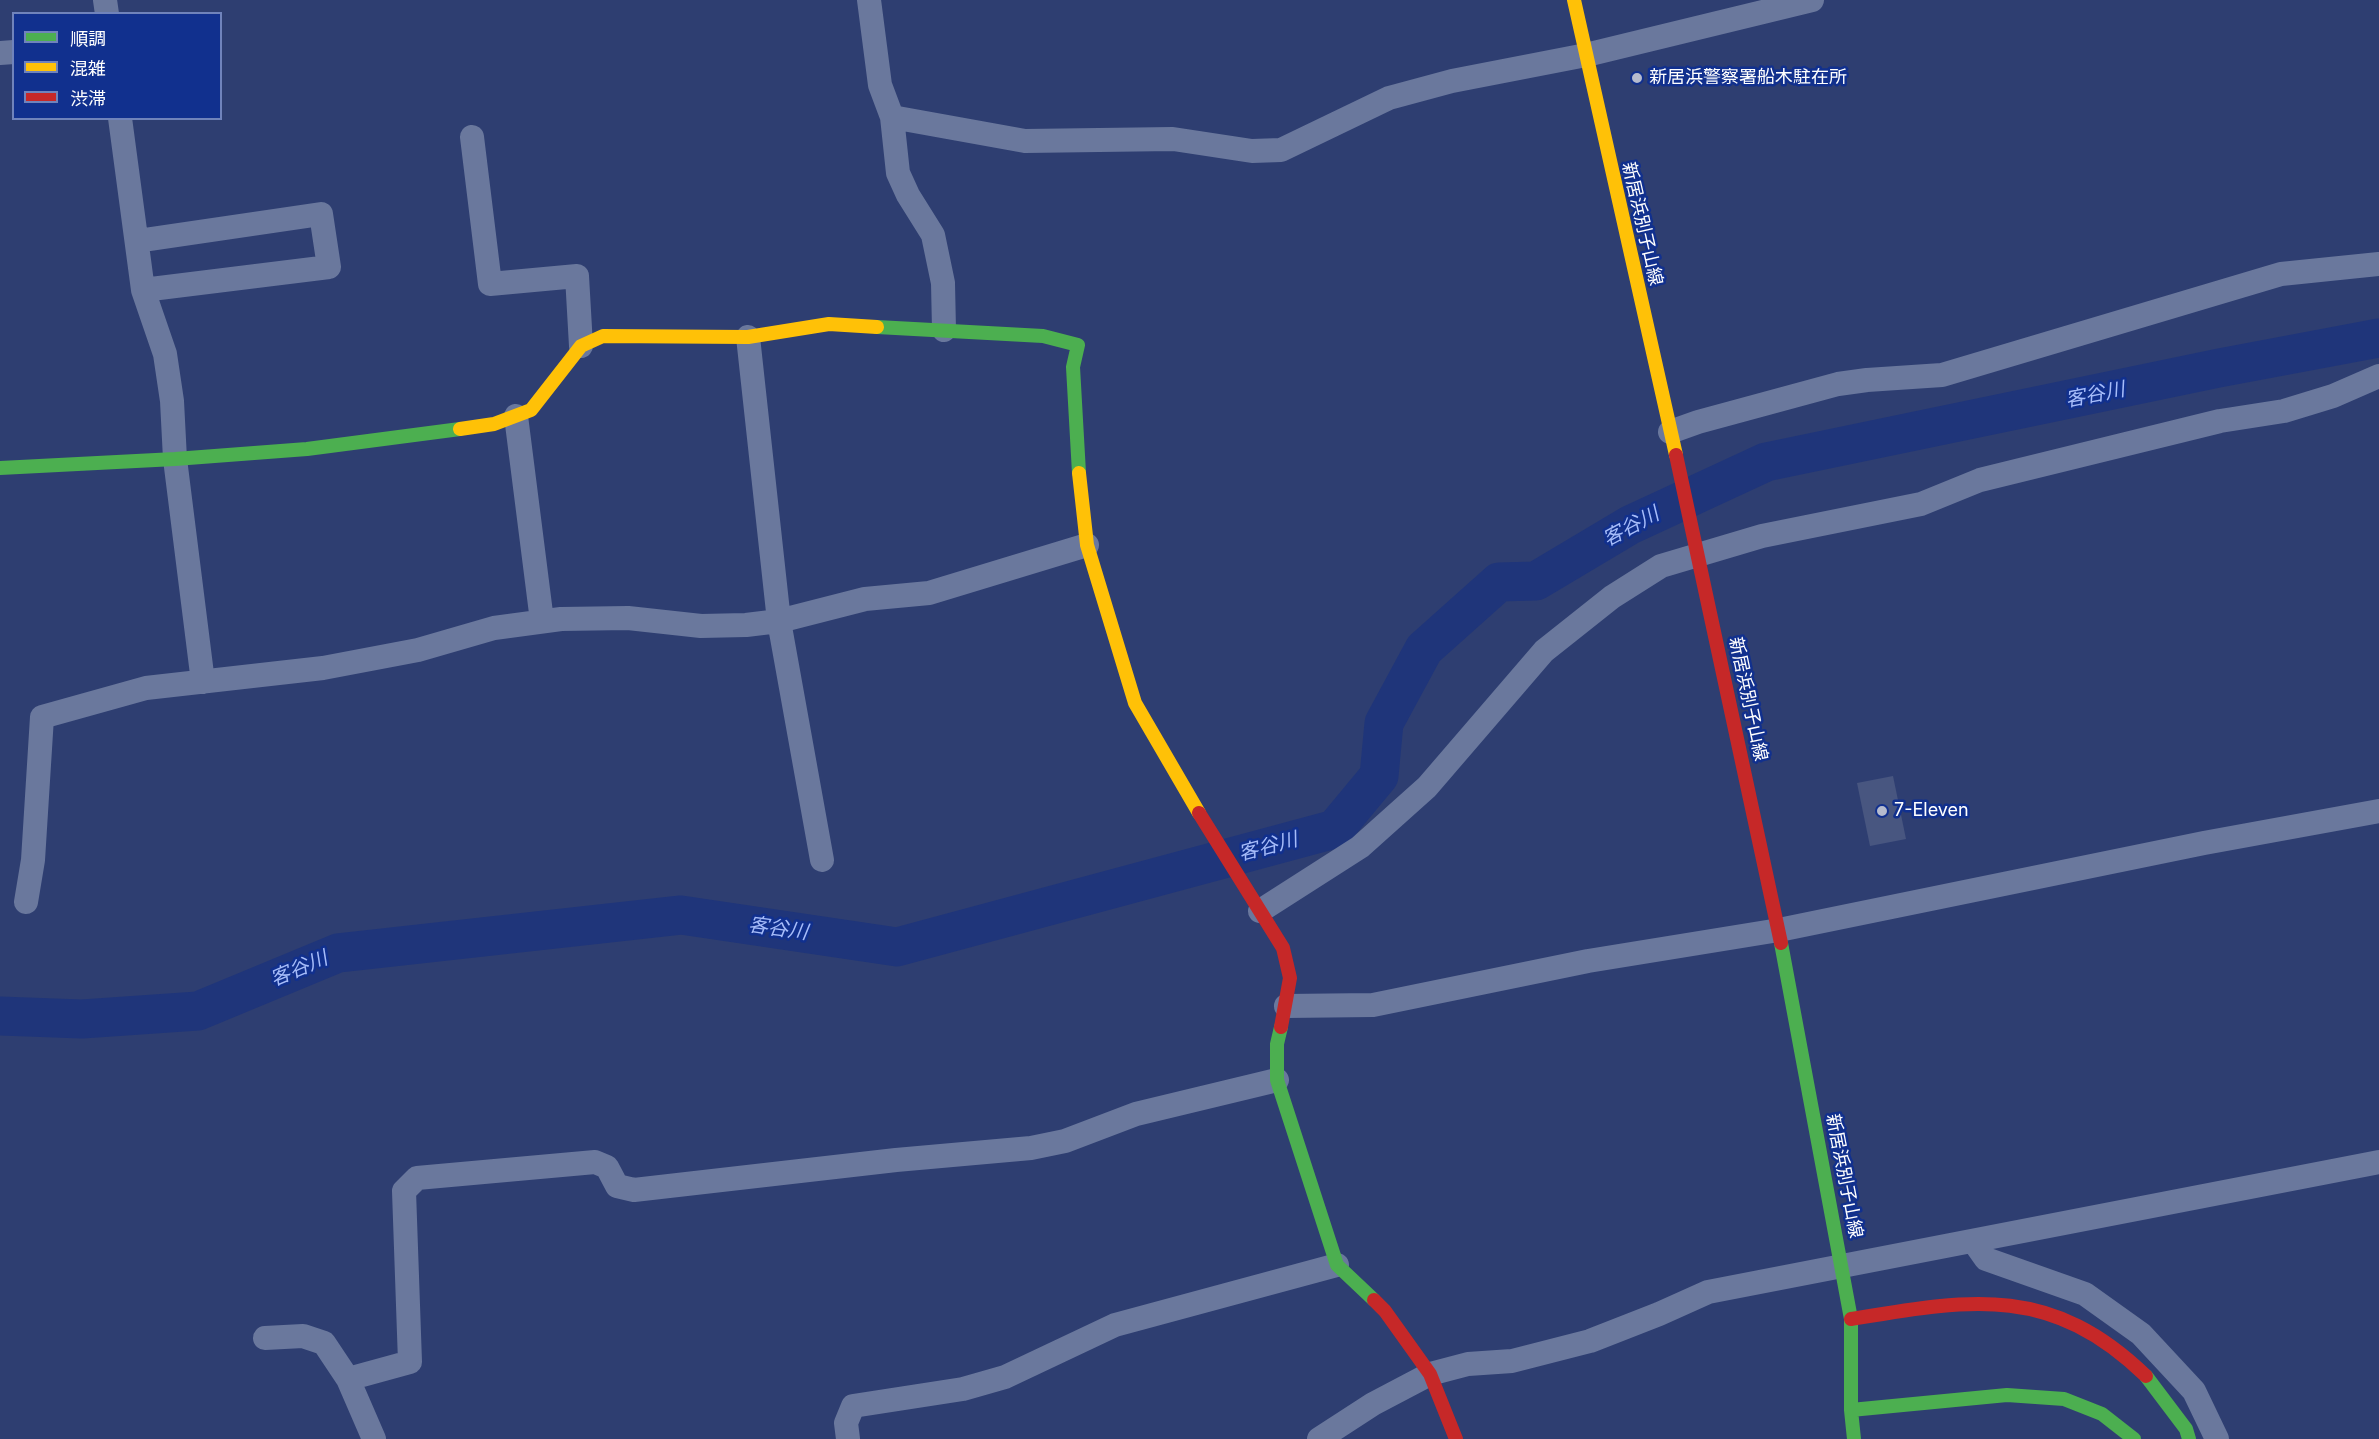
<!DOCTYPE html>
<html>
<head>
<meta charset="utf-8">
<style>
  body { margin:0 }
  #map { position:relative; width:2379px; height:1439px; overflow:hidden; background:#2e3e71; font-family:Inter,"Noto Sans JP",sans-serif }
  canvas { display:block }
  .legend { position:absolute; left:12px; top:12px; width:210px; height:108px; box-sizing:border-box; background:#11308e; border:2px solid #7083bb; margin:0; padding:8px 10px; list-style:none; font-size:18px; color:#fff }
  .legend li { display:flex; align-items:center; gap:12px; height:30px }
  .legend b { width:30px; border:2px solid #7083bb }
</style>
</head>
<body>
<div id="map">
<canvas width="2379" height="1439"></canvas>
<ul class="legend">
<li><b style="height:8px;background:#4caf50"></b>順調</li>
<li><b style="height:8px;background:#ffc107"></b>混雑</li>
<li><b style="height:8px;background:#c62828"></b>渋滞</li>
</ul>
</div>
<script>
const context = document.querySelector('canvas').getContext('2d');
context.lineJoin = 'round';
function trace(path, color, width, dash) { context.strokeStyle = color; context.lineWidth = width; context.lineCap = dash ? 'butt' : 'round'; context.setLineDash(dash || []); context.stroke(path); }
function fillPath(path, color) { context.fillStyle = color; context.fill(path, 'evenodd'); }
function label(font, color, halo, rows, align = 'center') {
  context.font = font + ' Inter,"Noto Sans JP",sans-serif'; context.lineWidth = 5; context.setLineDash([]); context.textBaseline = 'middle'; context.strokeStyle = halo; context.fillStyle = color; for (const [text, x, y, turn = 0] of rows) {
    context.save(); context.translate(x, y); context.rotate((+turn || 0) * Math.PI / 180); context.textAlign = isNaN(turn) ? turn : align; if (halo) context.strokeText(text, 0, 0); context.fillText(text, 0, 0); context.restore();
  }
}
trace(new Path2D(`
  M0,1016l82,3 116,-8 140,-58 343,-38 216,32 438,-118 44,-53 5,-53 40,-74 75,-67 37,-1 94,-56 136,-63 453,-94 160,-30`), '#1f357a', 39);
fillPath(new Path2D(`
  M1893,776l13,63 -36,7 -13,-63z`), '#485680');
trace(new Path2D(`
  M105,0l2,14
  M869,0l11,85 12,32 6,56 10,22 25,40 10,48 1,47
  M0,53l14,-1
  M892,117l133,24 148,-2 79,12 29,-1 108,-52 63,-17 134,-26 226,-55
  M120,118l23,172 22,64 7,47 3,58 28,223
  M472,137l18,147 87,-8 4,70
  M137,241l184,-27 8,53 -186,23
  M748,337l31,284 43,239
  M516,416l26,205
  M1670,432l28,-10 140,-38 29,-4 75,-5 339,-101 98,-10
  M26,902l7,-42 9,-143 104,-29 177,-20 95,-18 76,-22 67,-9 67,-1 73,8 45,-1 33,-4 86,-22 64,-6 158,-48
  M1260,911l100,-64 67,-60 117,-136 68,-54 49,-31 101,-30 159,-32 59,-24 240,-59 64,-10 49,-15 46,-20
  M1286,1006l87,-1 215,-44 191,-31 425,-87 175,-32
  M1974,1242l12,17 99,35 56,40 53,57 23,48
  M265,1338l38,-2 21,7 24,36 26,60
  M348,1379l62,-17 -6,-171 13,-13 178,-16 12,5 10,19 17,4 262,-30 135,-12 34,-7 71,-27 141,-34
  M848,1439l-2,-16 7,-17 110,-17 42,-12 110,-52 222,-60
  M1319,1439l54,-35 57,-30 38,-10 44,-3 78,-20 69,-27 49,-22 671,-130`), '#6a789d', 24);
trace(new Path2D(`
  M877,327l166,9 35,9 -5,22 6,106
  M0,468l175,-9 132,-10 153,-20
  M1781,943l70,376v91
  M1281,1027l-4,17v36l60,185 37,35
  M2146,1376l40,53 3,10
  M1851,1410l3,29
  M1851,1410l156,-15 57,4 38,15 32,25`), '#4caf50', 14);
trace(new Path2D(`
  M1574,0l102,455
  M460,429l34,-5 37,-14 50,-64 22,-10 145,1 81,-13 48,3
  M1079,473l8,72 48,158 64,110`), '#ffc107', 14);
trace(new Path2D(`
  M1676,455l105,488
  M1199,813l84,135 7,30 -9,49
  M1374,1300l11,11 45,63 26,65
  M1851,1319c120,-20 200,-35 295,57`), '#c62828', 14);
for (const [x, y, r, color] of [
  [1637,78,6,"#b6bbcd"],
  [1882,811,6,"#b6bbcd"]
]) { const dot = new Path2D(); dot.arc(x, y, r, 0, 2 * Math.PI); context.fillStyle = color; context.fill(dot); trace(dot, '#11308e', 2); }
label('18px', '#fff', '#11308e', [
  ["新居浜警察署船木駐在所",1649,78],
  ["7-Eleven",1894,811]
], 'left');
label('18px', '#fff', '#11308e', [
  ["新居浜別子山線",1642,224,77],
  ["新居浜別子山線",1748,699,78],
  ["新居浜別子山線",1844,1176,79]
]);
label('italic 20px', '#a6bcf9', '#11308e', [
  ["客谷川",2095,395,-11],
  ["客谷川",1631,527,-28],
  ["客谷川",1268,847,-15],
  ["客谷川",778,929,8],
  ["客谷川",299,969,-23]
]);
</script>
</body>
</html>
